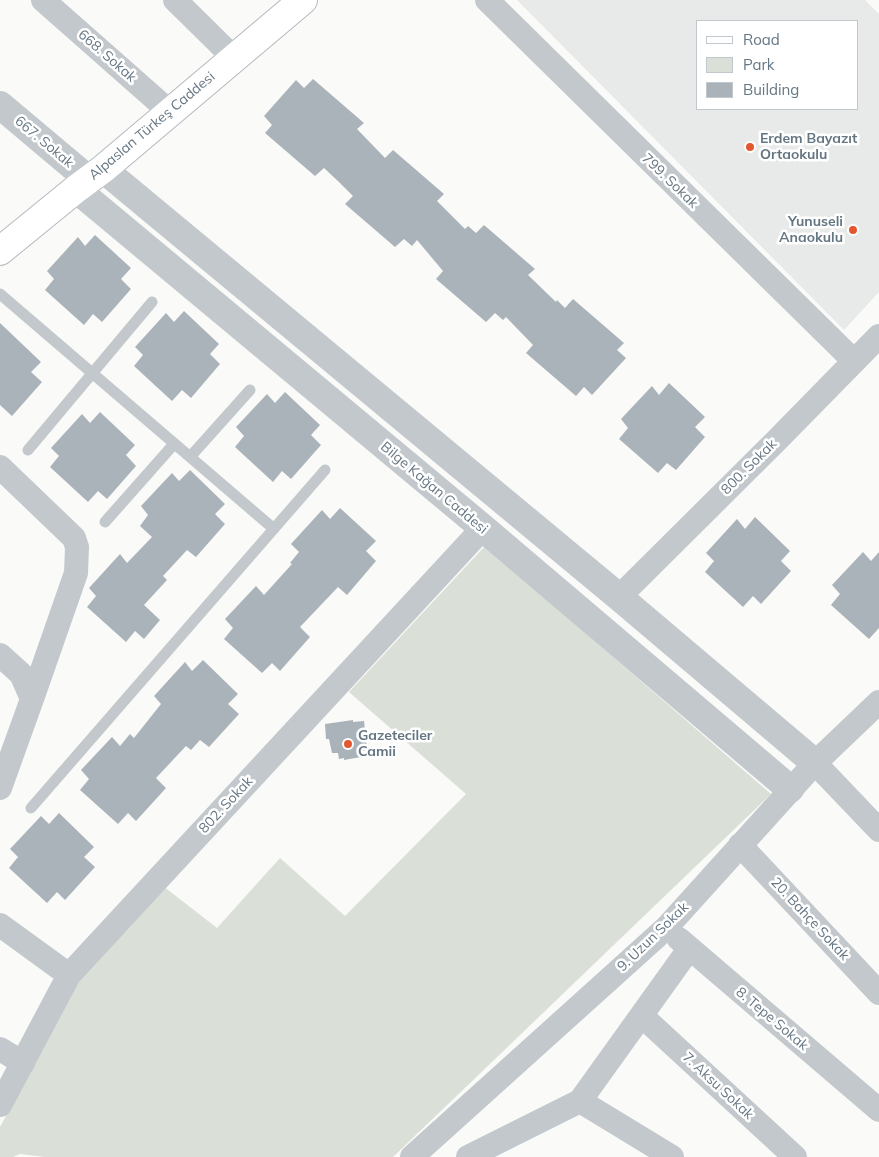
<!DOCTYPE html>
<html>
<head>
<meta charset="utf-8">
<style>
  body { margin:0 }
  #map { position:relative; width:879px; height:1157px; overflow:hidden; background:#fafaf8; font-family:Mulish,sans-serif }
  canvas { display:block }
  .legend { position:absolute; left:696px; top:20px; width:162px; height:90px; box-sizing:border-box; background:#fff; border:1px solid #c1c8cd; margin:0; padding:6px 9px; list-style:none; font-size:15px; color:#657683 }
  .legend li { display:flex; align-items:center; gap:10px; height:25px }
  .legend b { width:25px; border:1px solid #c1c8cd }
</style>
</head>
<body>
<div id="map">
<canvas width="879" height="1157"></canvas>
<ul class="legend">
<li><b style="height:6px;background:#fff"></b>Road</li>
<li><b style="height:14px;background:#dadfd7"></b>Park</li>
<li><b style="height:14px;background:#aab3b9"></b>Building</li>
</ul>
</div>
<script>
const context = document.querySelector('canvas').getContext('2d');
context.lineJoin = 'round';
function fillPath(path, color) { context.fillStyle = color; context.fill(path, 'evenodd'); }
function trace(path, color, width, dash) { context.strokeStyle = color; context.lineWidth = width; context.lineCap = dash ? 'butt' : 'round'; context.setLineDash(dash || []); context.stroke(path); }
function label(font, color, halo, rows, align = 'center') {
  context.font = font + ' Mulish,sans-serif'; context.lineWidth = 5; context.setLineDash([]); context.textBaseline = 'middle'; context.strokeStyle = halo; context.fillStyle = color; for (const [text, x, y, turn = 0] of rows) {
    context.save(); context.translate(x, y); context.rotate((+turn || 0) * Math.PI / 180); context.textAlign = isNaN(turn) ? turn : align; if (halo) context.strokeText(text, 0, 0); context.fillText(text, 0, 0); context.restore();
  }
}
fillPath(new Path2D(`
  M517,0h348l14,14v278l-35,38zM698,21h160v88h-160z`), '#e8e9e9');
fillPath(new Path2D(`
  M485,546l286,248 -378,363h-348l-25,-3 -7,3h-13v-30l78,-145 85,-96 54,42 63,-70 65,58 121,-122 -117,-102z`), '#dadfd7');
fillPath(new Path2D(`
  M313,79l51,44 -7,6 28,29 8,-8 51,44 -7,7 28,28 3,-3 8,7 8,-8 51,44 -7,6 28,27 1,-2 8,8 8,-9 51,44 -7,7 9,8 -34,37 -8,-8 -8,9 -50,-43 7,-8 -27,-28 -3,3 -8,-7 -9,9 -50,-43 7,-8 -26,-31 -5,6 -8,-7 -9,8 -50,-43 8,-8 -13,-13 -16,-15 -9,8 -50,-43 7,-8 -8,-9 32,-36 8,8z
  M95,235l36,33 -10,11 10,10 -29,33 -9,-8 -9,11 -39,-35 9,-11 -7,-8 31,-34 7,9z
  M184,311l35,33 -9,10 10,10 -29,34 -9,-8 -10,11 -38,-35 9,-11 -8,-8 31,-34 8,9z
  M0,323l41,39 -10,10 11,10 -30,34 -12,-11z
  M669,383l36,34 -10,10 10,10 -29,33 -9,-7 -9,10 -39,-34 9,-11 -7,-9 31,-33 7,9z
  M285,392l35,33 -9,10 10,10 -30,34 -9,-8 -9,11 -38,-35 9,-11 -8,-9 31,-33 8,9z
  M100,412l35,33 -9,10 10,11 -29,33 -9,-8 -10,11 -38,-35 9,-11 -8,-8 31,-34 8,9z
  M190,470l35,34 -10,10 10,10 -29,33 -9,-7 -24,26 4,4 -23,25 16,15 -16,19 -9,-8 -9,11 -39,-35 9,-11 -7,-8 31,-34 7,9 25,-26 -12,-11 8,-11 -7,-9 31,-33 7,8z
  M340,508l36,33 -10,10 10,10 -29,34 -9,-8 -38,40 10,10 -30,34 -8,-8 -10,10 -38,-34 9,-11 -8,-9 31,-33 8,9 28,-31 -2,-1 9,-11 -8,-8 31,-34 8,9z
  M755,517l35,34 -9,10 10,10 -30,33 -8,-8 -10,11 -38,-35 9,-11 -8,-8 31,-34 8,10z
  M863,552l8,9 8,-9v76l-10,11 -38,-34 9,-11 -8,-9z
  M203,660l35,34 -10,10 11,10 -30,33 -9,-7 -9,10 -5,-4 -30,32 10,10 -30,33 -8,-8 -10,11 -38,-34 9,-11 -8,-9 31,-33 8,9 10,-12 4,4 27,-34 -7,-8 31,-34 7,9z
  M353,720v2l11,-1 3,29 -6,1v6l-17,3v-2l-5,1 -1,-6h-6l-3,-14h-3l-1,-15z
  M59,813l35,34 -10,10 11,10 -30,33 -8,-8 -10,11 -38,-35 9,-11 -8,-8 31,-33 8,8z`), '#aab3b9');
const secondary = new Path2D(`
  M0,251l76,-62 27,-20 200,-169`);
trace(secondary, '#b3babf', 30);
trace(new Path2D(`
  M0,294l274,235
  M28,450l124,-148
  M190,457l60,-67
  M105,522l69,-78
  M31,808l294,-338`), '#c3c8cc', 11);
trace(new Path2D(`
  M43,0l127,112
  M175,0l59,58
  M487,0l367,361
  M0,467l74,71 3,9 -1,26 -44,126
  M619,597l158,-157 102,-104
  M0,655l21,19 11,25 -32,89
  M815,763l64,67
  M740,845l139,148
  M0,925l69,50
  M679,939l200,171
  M642,1016l153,141
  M0,1049l23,14
  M580,1101l92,56
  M0,1105l69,-130 414,-447
  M412,1157l254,-229 149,-165 64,-61
  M468,1157l112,-56 109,-152`), '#c3c8cc', 24);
trace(new Path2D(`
  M0,105l88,74
  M103,169l516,428 196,166
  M76,189l407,339 307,261`), '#c3c8cc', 28);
trace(secondary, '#fff', 28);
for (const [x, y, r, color] of [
  [750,147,5,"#e4572e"],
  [853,230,5,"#e4572e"],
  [348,744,5,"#e4572e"]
]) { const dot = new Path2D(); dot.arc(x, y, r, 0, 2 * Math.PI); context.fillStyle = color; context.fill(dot); trace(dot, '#fff', 2); }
label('14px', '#657683', '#fff', [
  ["668. Sokak",107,56,41],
  ["Alpaslan Türkeş Caddesi",152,126,-40],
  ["667. Sokak",44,142,40],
  ["799. Sokak",670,181,44],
  ["800. Sokak",749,467,-45],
  ["Bilge Kağan Caddesi",434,488,40],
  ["802. Sokak",226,805,-47],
  ["20. Bahçe Sokak",810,919,47],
  ["9. Uzun Sokak",653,937,-44],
  ["8. Tepe Sokak",772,1019,40],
  ["7. Aksu Sokak",718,1086,43]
]);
label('bold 14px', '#657683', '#fff', [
  ["Erdem Bayazıt",760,139],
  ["Ortaokulu",760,155],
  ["Yunuseli",843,222,"right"],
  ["Anaokulu",843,238,"right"],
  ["Gazeteciler",358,736],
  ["Camii",358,752]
], 'left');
</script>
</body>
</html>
